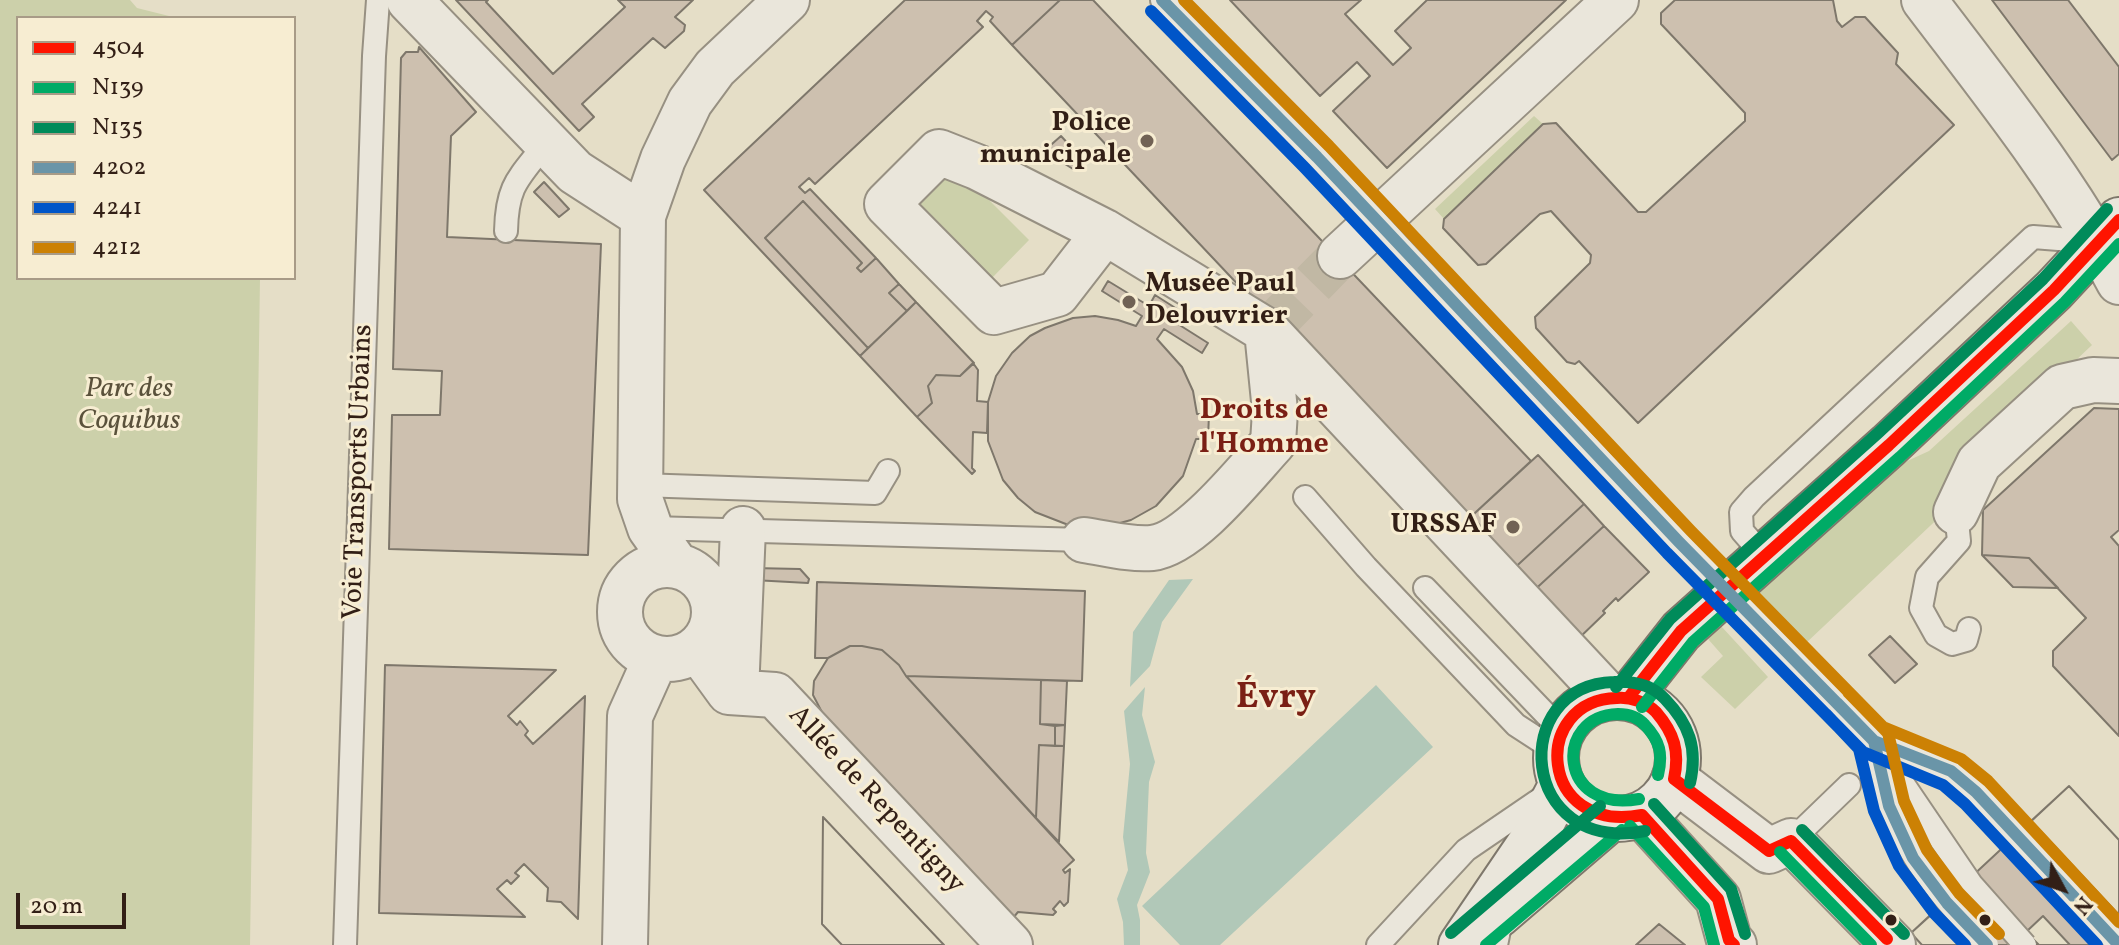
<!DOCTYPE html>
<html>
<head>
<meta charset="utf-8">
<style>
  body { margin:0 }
  #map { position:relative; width:2119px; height:945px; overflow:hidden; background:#e5dec7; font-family:Vollkorn,serif }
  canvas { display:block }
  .legend { position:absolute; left:16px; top:16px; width:280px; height:264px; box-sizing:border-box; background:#f7edd2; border:2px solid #a89b87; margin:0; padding:10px 14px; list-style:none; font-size:24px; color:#321f16 }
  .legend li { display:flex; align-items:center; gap:16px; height:40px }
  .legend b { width:40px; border:2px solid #a89b87 }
  .north { position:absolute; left:2023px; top:849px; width:80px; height:80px; -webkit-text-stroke:6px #f7edd2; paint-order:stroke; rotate:130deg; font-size:22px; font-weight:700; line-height:32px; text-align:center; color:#321f16 }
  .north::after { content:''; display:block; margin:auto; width:28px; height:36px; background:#321f16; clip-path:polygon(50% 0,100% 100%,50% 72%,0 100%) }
  .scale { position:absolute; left:16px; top:893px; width:110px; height:36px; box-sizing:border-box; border:4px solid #321f16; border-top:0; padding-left:10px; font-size:24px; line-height:28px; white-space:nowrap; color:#321f16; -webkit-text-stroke:6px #f7edd2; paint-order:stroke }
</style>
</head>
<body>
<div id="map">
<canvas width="2119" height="945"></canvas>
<ul class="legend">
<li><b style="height:10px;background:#ff1400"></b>4504</li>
<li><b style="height:10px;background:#00ab66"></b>N139</li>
<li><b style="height:10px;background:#008b5a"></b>N135</li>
<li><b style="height:10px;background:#6a95a8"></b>4202</li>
<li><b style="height:10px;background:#0055c8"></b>4241</li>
<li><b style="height:10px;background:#cc8104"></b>4212</li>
</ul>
<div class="north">N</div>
<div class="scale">20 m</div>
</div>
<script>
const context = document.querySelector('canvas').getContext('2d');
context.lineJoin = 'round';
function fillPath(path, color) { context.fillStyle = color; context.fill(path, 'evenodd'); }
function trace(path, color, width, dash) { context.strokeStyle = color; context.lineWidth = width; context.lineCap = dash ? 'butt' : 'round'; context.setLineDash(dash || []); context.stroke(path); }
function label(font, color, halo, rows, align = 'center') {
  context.font = font + ' Vollkorn,serif'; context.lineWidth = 6; context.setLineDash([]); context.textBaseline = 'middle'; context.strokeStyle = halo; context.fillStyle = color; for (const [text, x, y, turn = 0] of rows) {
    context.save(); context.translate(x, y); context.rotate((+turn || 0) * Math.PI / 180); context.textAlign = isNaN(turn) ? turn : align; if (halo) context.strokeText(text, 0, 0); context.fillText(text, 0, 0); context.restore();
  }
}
fillPath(new Path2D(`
  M0,0h130l7,8 40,10h-159v260h242l-10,667h-250z
  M1534,116l9,8 -99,95 -9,-10z
  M942,153l87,87 -37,38 -88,-86z
  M2071,321l21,24 -131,124 -13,40 -142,134 -48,-52 121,-117 50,-23z
  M1721,626l47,51 -33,32 -34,-32 22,-21 -15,-17z`), '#ccd0aa');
fillPath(new Path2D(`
  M1193,579l-31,43 -12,44 -20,21 3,-55 36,-52z
  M1376,685l57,62 -213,198h-40l-38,-39z
  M1145,687l-3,28 13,47 -6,20 -3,71 4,19 -13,33 3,15v25h-16l-1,-23 -6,-23 11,-29 -5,-33 7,-73 -6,-53z`), '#b1c8b8');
const building = new Path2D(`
  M456,0h32l-2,2 67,72 72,-67 -7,-7h75l-18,17 10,8 -1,6 -19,17 -12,-10 -71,66 12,13 -15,14z
  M905,0h155l-48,45 -22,-24 3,-4 -7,-6 -9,10 6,6 -168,157 -6,-6 -10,9 6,6 5,-4 66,69 -15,14 -4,-4 5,-5 -59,-62 -38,37 103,110 -8,8 -156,-166z
  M1060,0h33l438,461 -68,63 -196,-221 -6,6 -249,-264z
  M1230,0h131l-16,14 48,51 18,-17 -16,-17 32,-31h139l-179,168 -54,-57 37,-35 -13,-14 -37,34z
  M1675,0h158l4,21 5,6 13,-10h10l33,36 -2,11 58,61 -316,298 -59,-62 -4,3 -8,-2 -31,-34 -1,-11 55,-54 1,-8 -40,-44 -11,3 -54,50 -8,1 -35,-37 1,-9 99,-95 13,-1 82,89h8l99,-91v-8l-84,-89v-11z
  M1992,0h76l51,67v87l-7,6z
  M419,47l57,65 -25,24 -4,101 154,7 -13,311 -199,-6 3,-134h48l2,-44 -49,-2 8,-311 5,-6h12z
  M1061,136l22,24 -10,9 -29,-18z
  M544,182l25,27 -10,8 -25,-25z
  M803,201l59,62 -5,5 4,4 15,-14 23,26 -10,9 18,18 -39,37 -103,-110z
  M1108,281l41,25 6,-11 22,14 -7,10 38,24 -6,10 -38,-24 -7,10 25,28 11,24 4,23h12l-1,25h-12l-13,37 -27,30 -25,14 -22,6h-38l-36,-14 -17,-14 -15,-18 -15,-39v-39l8,-26 16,-23 18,-17 15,-8 28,-10 22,-2 23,4 18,6 6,-10 -40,-25z
  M899,284l17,18 -9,9 -18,-18z
  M916,302l58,61 -14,13 -24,-1 -8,11 4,17 -15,14 -57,-61z
  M973,363l5,7 -1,31 11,1 -1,31 -14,-1 -1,36 3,3 -3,3 -55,-57 15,-14 -4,-17 8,-11 24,1z
  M2094,408l25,1v121l-8,7 8,9v190l-66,-70v-15l33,-33 -57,-60 -47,-3 1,-45z
  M1538,455l46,49 -75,69 -46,-49z
  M1584,504l20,22 -75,69 -20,-22z
  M1604,526l45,46 -31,29 -2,-3 -13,13 2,2 -30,29 -46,-47z
  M1982,555l47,3 29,30 -45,-1z
  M753,568l47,1 9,10 -1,4 -55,-3z
  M817,582l268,9 -3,90 -176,-5 -7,-11 -17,-15 -20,-4h-12l-22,12h-13z
  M1890,636l27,28 -22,19 -26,-28z
  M850,646h12l20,4 17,15 7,11 168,184 -11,10 2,3 5,-4 -2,33 -4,4 -4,-5 -7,8 3,3 -3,3 -35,-3 -5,6 -188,-200 -12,-23 1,-14 14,-23z
  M385,665l171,5 -48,46 9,9 3,-4 8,10 -3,4 8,9 52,-48 -7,223 -17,-17 -14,-1 1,-13 -24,-24 -9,9 4,3 -8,8 -4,-4 -10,9 28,28 -146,-4z
  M906,676l135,4 -1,44 15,2v20l-16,-1 -3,73z
  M1041,680l26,1 -2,44 -25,-1z
  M1065,725l-1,21h-9v-20z
  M1039,745l25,1 -5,96 -23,-24z
  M2069,786l50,54v75l-88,-94z
  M2069,786l50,54v105h-197l-11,-12z
  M823,817l121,128h-102l-20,-21z
  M823,817l121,128h-102l-20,-21z
  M1932,914l29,31h-39l-11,-12z
  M2043,916l27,29h-31l-13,-13z
  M1659,924l26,21h-49z`);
fillPath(building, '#cdc0af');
trace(building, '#7e776b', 2);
trace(new Path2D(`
  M1267,331l73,-75`), '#c1b8a4', 44, [44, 22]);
const lane = new Path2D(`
  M1162,0l155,157
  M506,231c1,-47 13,-53 40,-88
  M1401,248l278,294
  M640,485l235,8 13,-22
  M1305,497l61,70 150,158 40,26
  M1956,512l3,29 -32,36 -6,31 15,27 16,9 14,-4 3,-11
  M651,528l433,12
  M1763,555l-21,-24 -1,-19 13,-15 279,-260 64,5
  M1425,588l136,142
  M1791,841l58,-56
  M345,945l29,-889 4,-56
  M1378,945l88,-95 82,-56
  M1496,945l7,-34`);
const street = new Path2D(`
  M409,0l166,172 68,44
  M1924,0c69,91 141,180 195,282
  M1105,232l-48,62 -63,18 -107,-108 52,-52 38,15 128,65 162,99 342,366
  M1340,256l276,-256
  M1956,512l23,-49 83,-76 31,-7 26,1
  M1084,540c21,3 46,10 68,8 38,-4 95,-77 121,-105l2,-32 -8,-80
  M620 612a47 47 0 1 1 94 0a47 47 0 1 1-94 0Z
  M677,566l-27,-38 -10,-29 3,-283 20,-57 27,-57 25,-34 72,-68
  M697,648l32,44 46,3 235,250
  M736,692l7,-163
  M1674,779l95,72 22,-10 102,104
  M1642,815l76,84 11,41 5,5
  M625,945l5,-229 26,-58`);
const secondary = new Path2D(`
  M1629,697l52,-66 208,-186 165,-155 65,-70
  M1556 758a61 61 0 1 1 122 0a61 61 0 1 1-122 0Z
  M1498,915l113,-97
  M1461,945l74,-109 27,-52`);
trace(lane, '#979082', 26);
trace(street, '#979082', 48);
trace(secondary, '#7e776b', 48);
trace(lane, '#eae6db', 22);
trace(street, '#eae6db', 44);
trace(secondary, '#eae6db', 44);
const laneBridge = new Path2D(`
  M1317,157l84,91
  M1679,542l195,199 77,30 25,21 143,153
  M1874,741l97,143 54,61
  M1877,754c4,18 7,37 13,55 21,54 57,94 97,136`);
trace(laneBridge, '#979082', 26, []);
trace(laneBridge, '#eae6db', 22);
trace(new Path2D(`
  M1629,697l52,-66 208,-186 165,-155 65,-70
  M1674,779l95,72 22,-10
  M1642,815c-104,20 -112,-115 -25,-117 14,-1 29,4 39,14 18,21 24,39 18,67
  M1642,815l76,84 11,41 5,5
  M1791,841l96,98`), '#ff1400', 12);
trace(new Path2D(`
  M1642,707l51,-65 207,-185 165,-155 54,-58
  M1639,799c-81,15 -86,-83 -21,-85 10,0 20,3 27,11 15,16 18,29 13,50
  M1630,826l74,81 10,38
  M1780,852l91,93
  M1486,945l136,-115`), '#00ab66', 12);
trace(new Path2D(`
  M1616,687l54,-68 208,-186 165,-154 64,-70
  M1654,804l77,85 14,45
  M1802,830l102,104
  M1645,831c-127,24 -137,-146 -31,-149 18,-1 38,3 51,17 24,25 33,49 25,84
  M1451,933l149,-127`), '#008b5a', 12);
trace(new Path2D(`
  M1162,0l155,157 362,385 195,199 77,30 25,21 143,153
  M1837,703l37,38 15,65 24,52 34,45 40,42`), '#6a95a8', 12);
trace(new Path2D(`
  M1151,11l154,157 362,385 196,199 80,33 22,19 132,141
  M1826,714l33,35 15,62 25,55 35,47 31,32`), '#0055c8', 12);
trace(new Path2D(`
  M1184,0l145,146 362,385 192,196 78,32 27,22 131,141
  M1848,692l40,41 16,68 23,49 32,43 40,41`), '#cc8104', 12);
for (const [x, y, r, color] of [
  [1147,141,8,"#716254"],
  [1129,302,8,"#716254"],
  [1513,527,8,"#716254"],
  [1891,920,7,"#321f16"],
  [1985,920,7,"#321f16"]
]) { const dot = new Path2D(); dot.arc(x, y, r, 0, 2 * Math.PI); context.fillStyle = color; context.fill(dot); trace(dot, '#f7edd2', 3); }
label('bold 28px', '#321f16', '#f7edd2', [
  ["Police",1131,125],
  ["municipale",1131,157],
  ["Musée Paul",1145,286,"left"],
  ["Delouvrier",1145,318,"left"],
  ["URSSAF",1497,527]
], 'right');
label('italic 28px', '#5a513b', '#f7edd2', [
  ["Parc des",129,391],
  ["Coquibus",129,423]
]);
label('28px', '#321f16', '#f7edd2', [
  ["Voie Transports Urbains",360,472,-88],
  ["Allée de Repentigny",875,801,47]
]);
label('bold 30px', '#7a1f14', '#f7edd2', [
  ["Droits de",1264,412],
  ["l'Homme",1264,446]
]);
label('bold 36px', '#7a1f14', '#f7edd2', [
  ["Évry",1276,700]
]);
</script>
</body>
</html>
